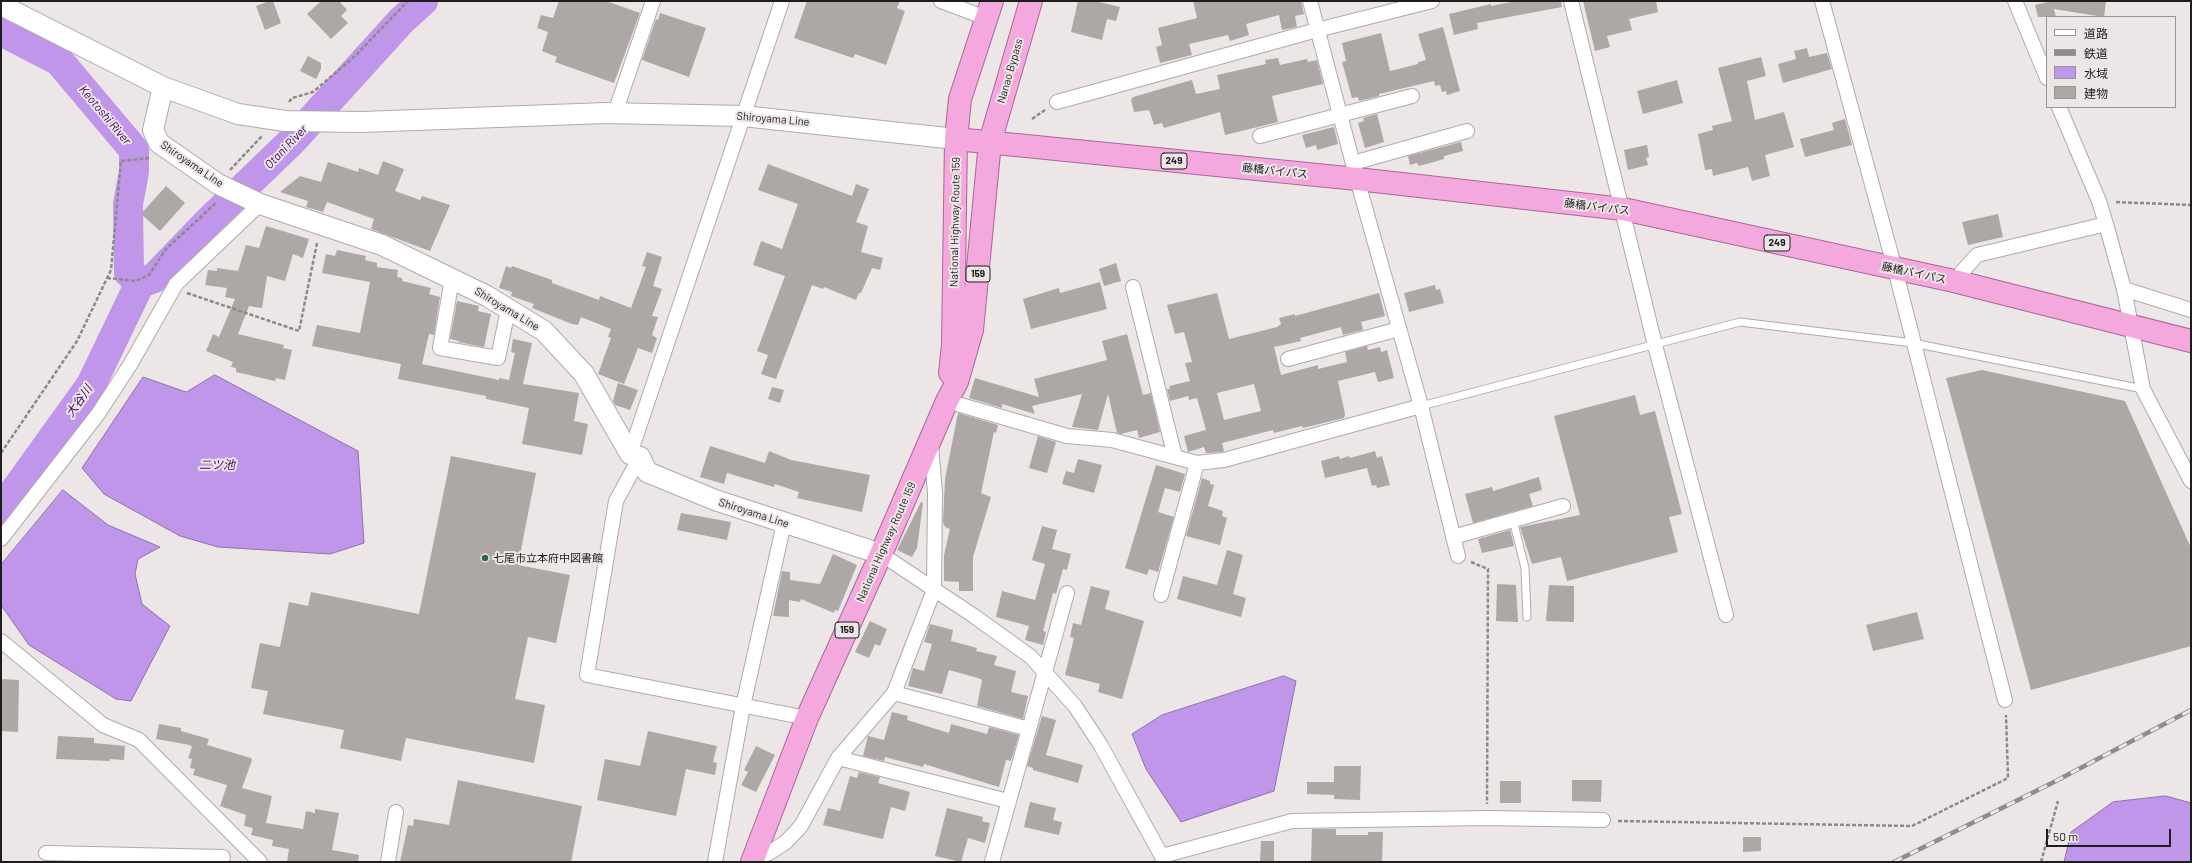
<!DOCTYPE html>
<html>
<head>
<meta charset="utf-8">
<style>
  body { margin:0 }
  #map { position:relative; width:2192px; height:863px; overflow:hidden; background:#ece6e6; font-family:Barlow,"Noto Sans JP",sans-serif }
  canvas { display:block }
  .frame { position:absolute; inset:0; border:2px solid #1e1c1c; pointer-events:none }
  .legend { position:absolute; left:2046px; top:16px; width:130px; height:92px; box-sizing:border-box; background:#ece6e6; border:1px solid #9a9595; margin:0; padding:5px 7px; list-style:none; font-size:12px; color:#1e1c1c }
  .legend li { display:flex; align-items:center; gap:8px; height:20px }
  .legend b { width:20px; border:1px solid #9a9595 }
  .scale { position:absolute; left:2046px; top:829px; width:125px; height:18px; box-sizing:border-box; border:2px solid #1e1c1c; border-top:0; padding-left:5px; font-size:12px; line-height:14px; white-space:nowrap; color:#1e1c1c; -webkit-text-stroke:3px #ece6e6; paint-order:stroke }
</style>
</head>
<body>
<div id="map">
<canvas width="2192" height="863"></canvas>
<div class="frame"></div>
<ul class="legend">
<li><b style="height:5px;background:#fff"></b>道路</li>
<li><b style="height:5px;background:#8f8b8b"></b>鉄道</li>
<li><b style="height:11px;background:#c096ea"></b>水域</li>
<li><b style="height:11px;background:#ada8a5"></b>建物</li>
</ul>
<div class="scale">50 m</div>
</div>
<script>
const context = document.querySelector('canvas').getContext('2d');
context.lineJoin = 'round';
function fillPath(path, color) { context.fillStyle = color; context.fill(path, 'evenodd'); }
function trace(path, color, width, dash) { context.strokeStyle = color; context.lineWidth = width; context.lineCap = dash ? 'butt' : 'round'; context.setLineDash(dash || []); context.stroke(path); }
function label(font, color, halo, rows, align = 'center') {
  context.font = font + ' Barlow,"Noto Sans JP",sans-serif'; context.lineWidth = 4; context.setLineDash([]); context.textBaseline = 'middle'; context.strokeStyle = halo; context.fillStyle = color; for (const [text, x, y, turn = 0] of rows) {
    context.save(); context.translate(x, y); context.rotate((+turn || 0) * Math.PI / 180); context.textAlign = isNaN(turn) ? turn : align; if (halo) context.strokeText(text, 0, 0); context.fillText(text, 0, 0); context.restore();
  }
}
const water = new Path2D(`
  M215,375l143,76 6,92 -34,11 -112,-7 -38,-11 -76,-42 -22,-26 61,-91 43,15z
  M63,490l45,35 52,22 -22,12 -3,15 7,30 28,22 -39,75 -15,-2 -87,-54 -28,-40v-40z
  M1284,676l12,5 -22,110 -93,31 -35,-53 -14,-35 30,-19z
  M2166,796l25,7v59h-127l7,-30 42,-30z`);
fillPath(water, '#c096ea');
trace(water, '#8f71ac', 1);
trace(new Path2D(`
  M1,31l58,30 75,89v22l-6,32 1,69 11,10
  M1,510l90,-125 49,-102 14,-5 57,-59 81,-78 109,-120 22,-20`), '#c096ea', 30);
fillPath(new Path2D(`
  M269,1h4l8,22 -16,7 -9,-24z
  M321,1h18l8,9 -6,6 7,7 -17,16 -24,-25z
  M559,1h47l34,12 -26,70 -59,-21 2,-5 -15,-6 6,-19 -11,-4 4,-13 12,3z
  M807,1h93l-3,7 8,3 -19,54 -31,-11 -2,4 -59,-20z
  M1078,1h17l25,6 -4,14 -9,-2 -5,21 -31,-8z
  M1193,1h108l3,13 -9,2 2,11 -15,3 -3,-15 -33,9 3,11 -19,6 -2,-6 -39,9 3,11 -32,8 -4,-16 6,-2 -4,-17 39,-10z
  M1516,1h45l1,6 -85,16 1,6 -24,6 -5,-21 42,-10v2z
  M1583,1h73l2,11 -29,7 3,11 -25,6 3,11 -15,4z
  M2052,1v1l54,-1 -2,16 -50,-8 2,8h-18l-3,-12z
  M660,13l46,15 -17,49 -47,-17 14,-41 2,1z
  M1443,27l17,64 -13,4 -1,-4 -4,1 -2,-7 -5,1 -1,-5 -55,13v2l-20,5 -1,-4 -6,1 -10,-36 4,-1 -4,-18 39,-10 9,38 28,-7v-2l8,-2 -8,-26z
  M1807,48l2,9 18,-4 5,16 -49,14 -5,-19 18,-5 -2,-8z
  M308,56l13,7v6l-5,10 -16,-8z
  M1761,57l5,19 -19,5 8,39 29,-8 10,35 -29,8 5,21 -18,5 -4,-14 -35,9 -1,-7 -7,1 -7,-36 15,-4 -1,-4 20,-5 -14,-53z
  M1278,58l2,7 27,-6 1,3 9,-2 6,24 -51,12 6,26 -53,13 -5,-23 -56,16 -2,-5 -8,2 -5,-15 -15,2 -3,-12 2,-3 59,-17 4,14 24,-5 -3,-14 49,-11 -1,-4z
  M1677,80l6,23 -40,11 -6,-23z
  M1377,114l7,28 -19,6 -7,-25 6,-2 -1,-3z
  M1845,119l7,26 -47,12 -5,-18 34,-9 -2,-7z
  M1334,127l4,17 -21,6 -1,-5 -10,3 -4,-13z
  M1461,142l2,9 -19,5v3l-25,7 -2,-3 -7,2 -2,-9z
  M1647,145l2,12 -3,1 2,7 -20,5 -4,-20z
  M383,161l21,8 -9,22 25,9 2,-4 28,9 -20,46 -59,-22 3,-10 -47,-17 -4,10 -17,-5 2,-6 -28,-9 20,-16 21,6 7,-20 30,10 1,-4 19,7z
  M768,164l84,32 4,-12 13,5 -13,33 12,4 -7,26 22,6 -3,12 -8,-2 -11,25h-2l-3,7 -32,-13 -1,2 -11,-4 -36,94 -15,-5 7,-19 -11,-4 28,-75 -32,-11 8,-24 21,8 16,-45 -40,-14z
  M166,186l19,17 -25,28 -19,-17z
  M1998,214l5,23 -35,8 -6,-23z
  M266,226l43,13 -6,19 -10,-4 -8,27 -18,-5 -5,32 -13,-2 -11,28 46,11 -1,3 9,2 -7,30 -9,-2 -1,3 -39,-9v-4l-5,-1 2,-5 -27,-11 7,-17 6,3 16,-38 -10,-2 2,-9 -22,-3 3,-15 9,1v-3l21,3 8,-26 13,3z
  M337,250l29,6 -1,4 12,3v4l21,3 -1,7 5,1v3l29,7 -2,6 11,3 -6,38 -5,-1 -7,30 77,16v-2l10,2 6,-27 -4,-1 2,-13 19,4 -9,41 56,9 -5,28 14,3 -6,31 -60,-11 7,-36 -43,-9v-3l-88,-17 3,-15 -89,-18 5,-21 43,8 10,-51 -48,-9 4,-19 9,2z
  M647,252l15,5 -9,29 9,3 -10,27 6,1 -6,18 5,3 -5,15 -14,-5 -14,36 -26,-10 13,-36 -3,-1 3,-8 -30,-12 -3,8 -6,-1 -40,-16 2,-4 -23,-8 1,-4 -13,-4 7,-22 5,2 1,-2 40,14v3l47,17 1,-4 31,12 15,-41 -4,-1z
  M1116,263l5,18 -17,5 -5,-17z
  M1100,282l7,27 -76,20 -8,-30 36,-11 1,5z
  M1435,285l1,5 4,-1 4,14 -35,9 -5,-19z
  M1217,293l12,46 48,-12 4,-3 -2,-6 16,-4v2l84,-23 6,23 -24,6 2,8 -20,5 -2,-8 -41,11 1,3 -27,6 7,28 37,-10v4l29,-7 -2,-10 22,-6 1,4 12,-3 1,5 6,-2 7,28 -16,4 -3,-10 -37,9 7,33 -1,4 -41,10 -1,-2 -28,7 -1,-3 -51,13 2,8 -2,1 -16,1 -2,-6 -16,5 -4,-16 22,-6 -9,-32 -8,2 -1,-4 -18,5 -3,-12h3l-1,-3 21,-5 -5,-18 7,-1 -8,-30 -9,2 -8,-29zM1254,384l7,27 -37,9 -7,-27z
  M457,301l22,5 -1,5 13,3 -7,33 -26,-5 1,-1 -9,-2z
  M1127,334l16,61 8,-2 9,39 -21,6 -2,-8 -16,4 -4,-1 -9,-39 -10,36 -26,-3 10,-33 -50,12 3,8 -33,-10v4l-33,-10 6,-20 64,19 -5,-18 73,-19 -5,-19z
  M1982,370l143,31 66,147v98l-160,44 -85,-312z
  M618,383l20,7 -8,20 -15,-5 -2,-4z
  M772,387l12,3 -4,13 -12,-4z
  M1635,395l5,20 15,-4 27,103 -13,3 9,35 -111,29 -6,-24 -29,7 -12,-37 60,-12 -26,-99z
  M958,413l40,12 -2,8 -2,-1 -13,61 10,4 -18,60v34h-14v-9l-15,-1v-26l6,-26 -5,-2 -2,-5 2,-43z
  M1038,436l18,6 -9,31 -18,-5z
  M710,446l55,17 4,-12 22,9 79,15 -8,37 -65,-14 2,-6 -24,-8 -1,3 -47,-14 -3,11 -24,-7z
  M1375,451l2,7 5,-2 8,29 -13,3 -1,-3 -4,1 -5,-18 -42,10 -4,-17 18,-5 1,3 9,-3 1,2z
  M451,456l85,17 -18,92 52,10 -14,68 -28,-6 -13,62 30,6 -11,58 -128,-25 -5,23 -61,-13 4,-18 -81,-16 5,-23 -17,-3 9,-45 20,4 9,-45 19,4 3,-14 108,22z
  M1078,459l24,6 -8,28 -32,-9 4,-13 8,2z
  M1156,465l29,9 -5,18 -15,-4 -7,24 16,5 -16,55 -9,-3 -2,6 -22,-7z
  M1539,477l3,13 -13,4 4,12 -60,17 -8,-29 27,-7 1,4z
  M1202,478l8,3v3l4,1 -6,21 15,5 -1,5 5,2 -7,27 -34,-9z
  M921,502l2,1 -6,45 -5,9 -15,-7z
  M681,513l50,9 -4,18 -50,-10z
  M1042,526l15,4 -5,19 19,5 -4,16 -4,-1 -7,25 -3,-1 -10,38 3,1 -3,13 -18,-5 4,-14 -33,-9 6,-26 33,9 10,-36 -13,-4z
  M1510,530l4,16 -32,7 -4,-14z
  M1227,550l16,5 -10,39 13,4 -5,19 -64,-18 6,-23 34,9z
  M833,554l24,11 -19,46 -3,-1 -1,3 -33,-14 -1,3 -11,-2v17l-16,-1 9,-45 8,1v8l30,4z
  M1497,584l19,1 2,37 -22,-1z
  M1549,585l25,1v36l-28,-1z
  M1091,586l19,5 -5,18 39,12 -22,78 -24,-7 2,-8 -35,-9 9,-37 -4,-1 3,-14 8,2z
  M1917,612l7,27 -51,12 -7,-26z
  M870,621l17,8 -7,17 -5,-2 -6,14 -14,-6z
  M930,624l23,6 -2,11 26,7 -1,3 21,5 -3,9 22,6 -5,21 17,4 -5,23 -46,-13 5,-26 -4,-2 -29,-8 -7,24 -34,-8 5,-18 11,3 8,-27 -8,-2z
  M1,679l18,1 -1,52 -17,-1z
  M892,712l16,4 -1,4 42,13 2,-9 36,10 2,-7 30,8 -8,26 -5,-1 -7,27 -75,-23 -1,3 -38,-10 -1,4 -21,-5 5,-20 16,4z
  M1042,716l14,4 -10,35 37,10 -5,18 -45,-13v-2l-6,-2z
  M159,724l22,4v3l28,8 -2,6 44,13 1,2 -10,28 30,8 -6,27 37,6 3,-18 9,2v-4l24,4 -7,37 27,5 -1,7h-71l2,-13 -17,-3 1,-6 -22,-5 2,-7 -9,-2 2,-11 -26,-9 7,-21 -34,-10 2,-6 -5,-1 2,-9 -4,-1 4,-11 -2,-2 -34,-6z
  M648,731l69,15 -4,16 4,1 -2,12 -29,-6 -10,47 -79,-16 8,-41 35,7z
  M58,736l36,2v5l31,3 -1,14 -14,-1v2l-54,-2z
  M756,746l19,9 -19,37 -15,-7 7,-13 -4,-2z
  M1334,766h27l-1,34 -26,-1v-4l-27,-1v-12h27z
  M859,772l21,5 -2,6 32,9 -5,19 -14,-4 -8,32 -60,-14 5,-17 12,3 10,-35 7,2z
  M458,780l124,26 -11,56h-171l8,-37 5,1 1,-7 35,6z
  M1572,780h30l-1,22 -29,-1z
  M1500,781h21v22h-21z
  M1030,802l26,6 -3,12 9,2 -3,13 -35,-8z
  M947,808l36,9 -1,4 8,2 -5,20 -17,-5 -7,24 -26,-6z
  M1312,829h24v6h32v-3h15l-1,30h-71z
  M1743,837h18v14l-18,1z
  M1261,841h13v21h-14z`), '#ada8a5');
const service = new Path2D(`
  M1421,406l319,-84 173,21 230,46
  M1513,520l12,48 2,49`);
const minor = new Path2D(`
  M941,1l45,17
  M1310,1l47,178 64,227 37,150
  M1571,1l84,344 71,270
  M1822,1l73,268 110,431
  M2015,1l32,77
  M1057,102l260,-72 115,-29
  M2059,107l40,94 7,23 18,65 19,100 48,92
  M615,113l38,-112
  M1260,136l152,-40
  M1353,163l114,-32
  M452,279l-12,69 58,10 10,-48
  M1954,281l23,-26 129,-31
  M1133,287l42,170
  M2124,289l67,21
  M1288,359l111,-30
  M947,401l120,35 45,4 85,23 27,-3 197,-54
  M630,454l152,-453
  M640,457l-24,44 -29,174 220,43
  M1453,537l110,-31
  M1,539l97,-125 32,-49 46,-81 84,-80
  M881,554l93,62 57,41 44,49 25,38 65,118
  M1161,595l36,-132
  M1,641l102,84 36,15 121,122
  M894,693l135,36
  M838,758l170,43
  M46,853l177,4
  M1162,856l130,-35 195,-3 116,2
  M753,859l16,-6 17,-11 15,-16 37,-68 56,-65 40,-103 1,-97 -4,-49
  M388,862l8,-50
  M715,862l28,-156 41,-183
  M992,862l75,-269`);
const secondary = new Path2D(`
  M1,5l162,82 75,27 47,7 77,1 244,-9 137,3 213,23
  M163,87l-10,43 6,13 59,41 42,20 122,41 105,51 57,35 40,43 46,80 10,3 7,15 68,28 166,54`);
const trunk = new Path2D(`
  M956,139l401,40 266,30 331,72 237,60
  M950,373l3,-28 3,-206 4,-40 32,-98
  M752,862l55,-144 74,-164 66,-153 10,-19 15,-52 18,-188 41,-141`);
trace(service, '#b0aaaa', 9);
trace(minor, '#b0aaaa', 16);
trace(secondary, '#b0aaaa', 22);
trace(trunk, '#a76995', 24);
trace(new Path2D(`
  M289,102l3,-4 21,-6 41,-35 54,-56
  M1032,119l13,-9
  M230,170l32,-34
  M2116,202l75,3
  M107,278l29,3 13,-6 17,-26 50,-46
  M187,293l112,38 18,-88
  M1,453l76,-112 34,-71 10,-109 28,-3
  M1471,562l17,7 -1,235
  M1618,821l294,5 96,-48 -2,-63
  M2041,862l17,-61`), '#8d8989', 2.5, [4, 2]);
trace(service, '#fff', 7);
trace(minor, '#fff', 14);
trace(secondary, '#fff', 20);
trace(trunk, '#f4a8de', 22);
const rail = new Path2D(`
  M1894,862l158,-79 139,-73`);
trace(rail, '#8f8b8b', 4.5);
trace(rail, '#ece6e6', 3, [9]);
for (const [x, y, r, color] of [
  [485,558,4,"#286755"]
]) { const dot = new Path2D(); dot.arc(x, y, r, 0, 2 * Math.PI); context.fillStyle = color; context.fill(dot); trace(dot, '#ece6e6', 1.5); }
for (const [x, y, w] of [
  [1174,161,26],
  [1777,243,26],
  [978,274,24],
  [847,630,24]
]) { const box = new Path2D(); box.roundRect(x - w / 2, y - 8, w, 16, 3); context.fillStyle = '#ece6e6'; context.fill(box); trace(box, '#1e1c1c', 1); }
label('bold 10px', '#1e1c1c', null, [
  ["249",1174,161],
  ["249",1777,243],
  ["159",978,274],
  ["159",847,630]
]);
label('11px', '#1e1c1c', '#ece6e6', [
  ["Nanao Bypass",1010,71,-74],
  ["Shiroyama Line",773,119,5],
  ["Shiroyama Line",192,164,34],
  ["藤橋バイパス",1275,171,6],
  ["藤橋バイパス",1597,207,7],
  ["National Highway Route 159",955,222,-89],
  ["藤橋バイパス",1914,273,12],
  ["Shiroyama Line",507,309,31],
  ["Shiroyama Line",754,513,18],
  ["National Highway Route 159",886,542,-66]
]);
label('11px', '#1e1c1c', '#ece6e6', [
  ["七尾市立本府中図書館",493,558]
], 'left');
label('italic 12px', '#420069', '#ece6e6', [
  ["Keotoshi River",105,115,50],
  ["Otani River",286,147,-46],
  ["大谷川",79,401,-55],
  ["二ツ池",217,465]
]);
</script>
</body>
</html>
